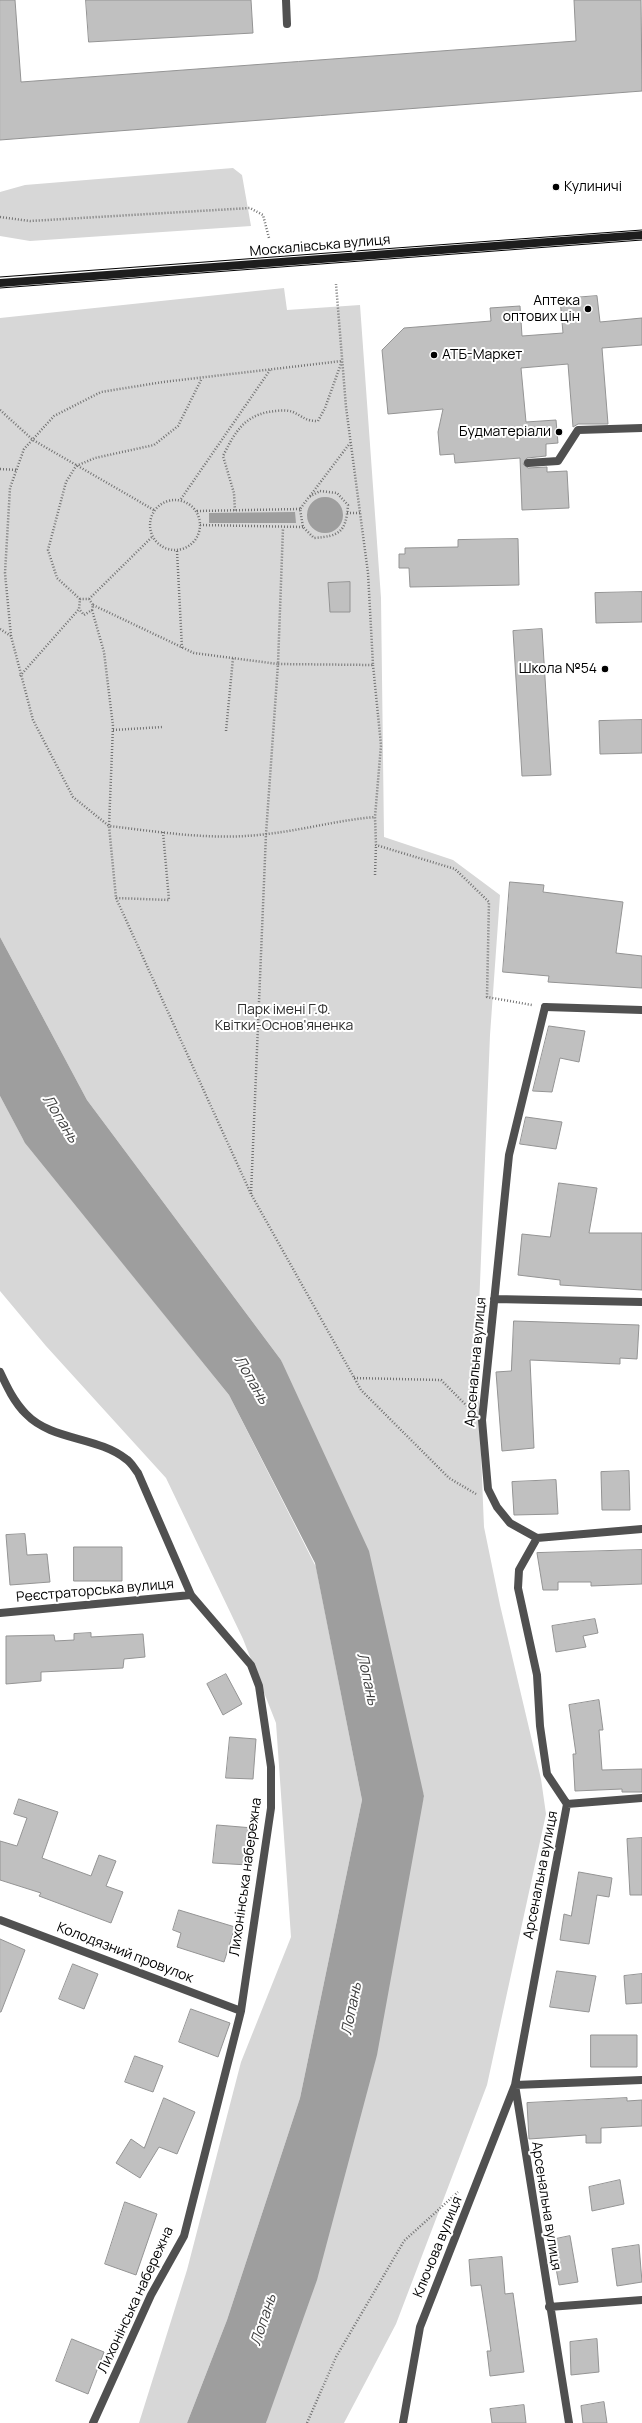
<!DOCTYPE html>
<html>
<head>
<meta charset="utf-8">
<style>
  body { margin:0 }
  canvas { display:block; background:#fff }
</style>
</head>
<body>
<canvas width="642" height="2423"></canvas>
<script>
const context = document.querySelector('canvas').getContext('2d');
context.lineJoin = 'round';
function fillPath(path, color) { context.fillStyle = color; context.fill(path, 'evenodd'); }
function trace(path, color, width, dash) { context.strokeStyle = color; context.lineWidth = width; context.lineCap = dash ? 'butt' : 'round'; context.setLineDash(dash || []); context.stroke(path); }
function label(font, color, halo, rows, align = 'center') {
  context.font = font + ' Manrope,sans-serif'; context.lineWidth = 4; context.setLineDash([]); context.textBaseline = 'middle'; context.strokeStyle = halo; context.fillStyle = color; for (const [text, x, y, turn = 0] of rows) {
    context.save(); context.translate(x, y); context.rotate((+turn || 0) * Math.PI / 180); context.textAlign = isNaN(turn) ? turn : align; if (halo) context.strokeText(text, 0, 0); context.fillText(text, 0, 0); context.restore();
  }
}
fillPath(new Path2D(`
  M233,168l9,7 9,51 -221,15 -30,-5v-44l25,-7z
  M284,288l3,22 73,-5 21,293 3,239 69,23 47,35 -10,140 -13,322 7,170 16,78 41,174 5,35 -59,271 -91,239 -52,99h-78l158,-627 -143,-436 -194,-260 -87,-163v-619z
  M0,1096l23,43 206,256 87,172 46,233 -62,298 -73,222 -40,103h-48l48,-153 54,-208 50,-125 -15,-214 -33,-84 -77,-161 -120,-132 -46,-55z`), '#d7d7d7');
fillPath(new Path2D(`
  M307 515a18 18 0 1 1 36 0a18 18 0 1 1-36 0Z
  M295,512l1,11h-87v-10z
  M0,937l87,163 194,260 88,191 55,245 -47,259 -60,225 -51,143h-79l40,-103 73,-222 62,-298 -47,-237 -86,-168 -204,-252 -25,-47z`), '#9e9e9e');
const building = new Path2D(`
  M0,0h15l6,82 555,-41 -2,-41h67l1,91 -642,49z
  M86,0h165l2,33 -164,9z
  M597,296l3,26 42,-4v27l-40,3 6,76h-30l-5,3 -5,-63 -47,4 5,54 30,-2 2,23 -12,1v12l-19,2 -4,6 5,4 19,-1v5l20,-1 2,37 -47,2 -2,-52 -65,5 -1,-9 -14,1 -2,-23 5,-23 -55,5 -6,-64 22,-22 87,-7 -1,-13 30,-2 2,30 41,-3 -3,-34z
  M518,539l1,46 -109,2 -1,-19h-10v-14h6v-6l53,-1v-7z
  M350,582v30h-20l-2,-29z
  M642,592v30l-46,1 -1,-30z
  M542,629l9,146 -29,1 -9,-145z
  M642,720v33l-42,1 -1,-33z
  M510,882l34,3 -1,7 80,10 -7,51 26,3v32l-94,-6 1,-6 -46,-4z
  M549,1026l36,5 -6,31 -19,-4 -8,34 -19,-1z
  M526,1117l36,5 -6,27 -36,-5z
  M559,1183l38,5 -8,45h53v57l-82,-5v-5l-42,-5 4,-41 28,3z
  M514,1321l125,4 -2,34 -17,-1v6l-90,-4 4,88 -32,3 -6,-79 15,-1z
  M629,1471l1,39h-28l-1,-38z
  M556,1480l2,34 -44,1 -2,-33z
  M25,1534l2,21 20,-1 3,28 -40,3 -4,-50z
  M74,1547h48v34h-48z
  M642,1550v34l-51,2v-4h-33v8h-15l-6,-37z
  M595,1619l3,14 -15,3 3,11 -30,5 -4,-26z
  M91,1633v4l52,-3 2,23 -21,2 -1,9 -82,4v9l-35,3v-48l48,-1 1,6 19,-1v-6z
  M226,1674l16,30 -19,11 -16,-31z
  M599,1700l4,30h-4l3,40 40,-1v23h-20v-3l-47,2 -2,-37h3l-7,-49z
  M230,1737l26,2 -3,40 -27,-1z
  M19,1799l39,13 -16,46 49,18 8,-21 17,6 -10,25 17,6 -12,31 -72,-27 2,-3 -41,-13v-39l17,5 10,-28 -13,-4z
  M217,1825l36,3 -4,37 -36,-2z
  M642,1838v57h-12l-3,-56z
  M579,1872l33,6 -3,19 -12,-2 -8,49 -29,-4 4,-26 7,2z
  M179,1910l56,17 -11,35 -47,-15 4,-14 -8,-3z
  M0,1939l25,11 -24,62h-1z
  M73,1964l25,10 -14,35 -25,-10z
  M557,1971l39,5 -7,36 -39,-5z
  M642,1974v29l-16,1 -2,-28z
  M191,2009l39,14 -12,34 -39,-15z
  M591,2035h46v32h-46z
  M135,2056l28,10 -10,26 -28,-10z
  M164,2098l31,14 -18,42 -18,-7 -19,31 -24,-15 15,-24 13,9z
  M627,2098v3l15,-1v26l-41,2v15h-15v-8l-57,4 -2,-36z
  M620,2180l4,24 -32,7 -3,-24z
  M125,2202l32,12 -21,61 -31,-11z
  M570,2236l8,46 -19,3 -8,-45z
  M639,2245l3,37 -25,4 -5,-37z
  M502,2257l3,37 8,-1 11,79 -34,4 -3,-25h4l-10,-66 -10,1 -2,-26z
  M72,2339l32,13 -16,42 -32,-13z
  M597,2339l2,33 -28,3 -1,-33z
  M604,2402l3,21h-24l-2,-17z
  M524,2405l2,18h-34l-2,-14z`);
fillPath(building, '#c0c0c0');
trace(building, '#949494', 1);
trace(new Path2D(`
  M0,217l30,4 220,-13 13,7 6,23
  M0,410l33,30 121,70
  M0,469l18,1
  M320,491l17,2 11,12c-2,27 -8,31 -34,33l-11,-11 -3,-18 9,-12z
  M310,496l40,-53
  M181,499l89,-129
  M150 525a25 25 0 1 1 50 0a25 25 0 1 1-50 0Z
  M197,511l103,-2
  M347,513h13
  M200,525l103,2
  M177,551l5,97
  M80,599l-23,-21 -9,-28 18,-68 10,-16 19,-8 59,-13 24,-19 24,-48
  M89,599l64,-63
  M93,605l101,48 84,11 5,-136
  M0,629l11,7 22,84 40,77 36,29 4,-100 -9,-74 -12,-42
  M11,636l-6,-63 5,-85 14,-39 30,-33 47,-24 62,-10 179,-21 -17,47 -7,13c-13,0 -14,-4 -25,-9 -8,-3 -17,-1 -25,0 -25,5 -34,22 -45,44l11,37 1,18
  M373,665l8,80 -6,72 1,28 79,24 34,33 -2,95 45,8
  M20,676l59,-67 1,-10h9l4,6 -1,5 -8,5 -5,-6
  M113,730l50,-3
  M226,731l7,-73
  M163,832l6,68 -53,-2 -7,-72c52,6 105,15 158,8 36,-4 72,-14 108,-17
  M375,875l1,-30
  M116,898l135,296 110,196 88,88 27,16
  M251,1194l15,-360 12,-170 95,1 -5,-92 -22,-166 -10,-123
  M354,1378l87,2 29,29
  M307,2423l29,-66 68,-116 54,-49`), '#727272', 2.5, [1, 2]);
trace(new Path2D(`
  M286,0l1,24
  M528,463l30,-2 20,-31 64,-2
  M545,1007l97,3`), '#505050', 8);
trace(new Path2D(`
  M545,1007l-36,148 -27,265 6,69 9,18 13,16 27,15 -18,32 -1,18 19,87 3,51 7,48 20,30 -52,281 54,338
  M494,1299l148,3
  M0,1372c7,15 14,30 26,42 26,27 71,22 100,45 5,3 8,9 12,14l53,122 60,70 8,21 12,81v41l-30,203 -57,225 -33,59 -58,128
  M537,1538l105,-9
  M0,1613l191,-18
  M567,1804l75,-6
  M0,1920l241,91
  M549,2307l93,-7
  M403,2423l17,-96 95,-242 127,-5`), '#505050', 8);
trace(new Path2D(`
  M0,283l642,-48`), '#1d1d1d', 8);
trace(new Path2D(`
  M0,277l642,-47
  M0,288l642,-48`), '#000', 1);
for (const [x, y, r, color] of [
  [556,187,4,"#000"],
  [588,309,4,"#000"],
  [434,355,4,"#000"],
  [559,432,4,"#000"],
  [605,669,4,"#000"]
]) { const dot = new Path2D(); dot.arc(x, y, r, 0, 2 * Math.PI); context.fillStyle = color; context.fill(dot); trace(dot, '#fff', 1.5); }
label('14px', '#000', '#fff', [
  ["Кулиничі",564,187,"left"],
  ["Аптека",580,301],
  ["оптових цін",580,317],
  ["АТБ-Маркет",442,355,"left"],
  ["Будматеріали",551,432],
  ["Школа №54",597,669]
], 'right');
label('14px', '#000', '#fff', [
  ["Москалівська вулиця",320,246,-5],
  ["Арсенальна вулиця",476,1362,-85],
  ["Реєстраторська вулиця",95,1591,-5],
  ["Арсенальна вулиця",541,1875,-79],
  ["Лихонінська набережна",246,1877,-82],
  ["Колодязний провулок",125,1953,21],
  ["Арсенальна вулиця",546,2206,81],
  ["Ключова вулиця",438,2247,-68],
  ["Лихонінська набережна",136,2300,-65]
]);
label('14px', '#2e2e2e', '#fff', [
  ["Парк імені Г.Ф.",284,1010],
  ["Квітки-Основ'яненка",284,1026]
]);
label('italic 15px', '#3f3f3f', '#fff', [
  ["Лопань",60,1119,58],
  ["Лопань",251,1380,60],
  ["Лопань",367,1679,78],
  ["Лопань",352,2009,-79],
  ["Лопань",264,2320,-72]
]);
</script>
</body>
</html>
